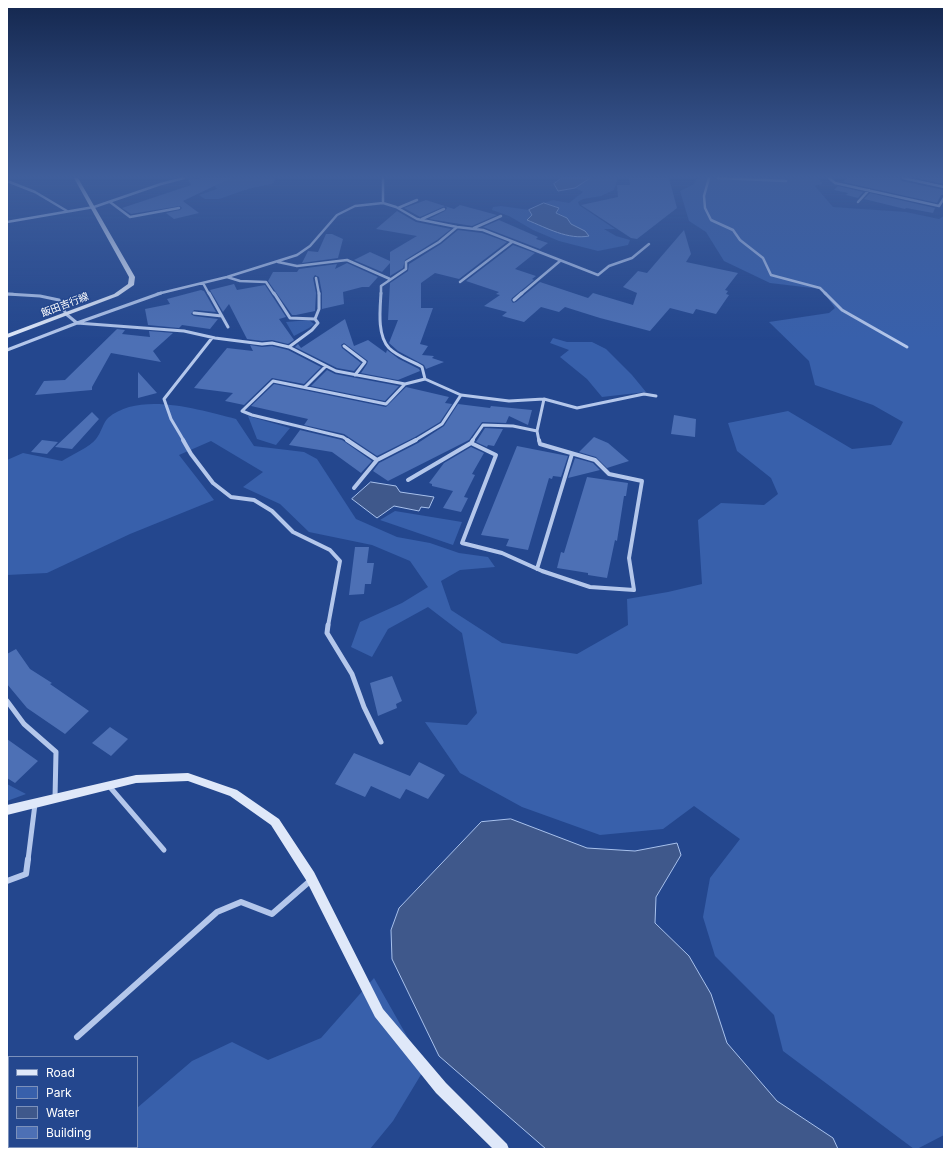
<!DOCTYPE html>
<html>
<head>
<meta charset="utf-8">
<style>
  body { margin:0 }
  #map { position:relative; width:951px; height:1156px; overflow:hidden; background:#24478e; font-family:Inter,sans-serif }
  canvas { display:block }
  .frame { position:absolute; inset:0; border:8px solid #fff; pointer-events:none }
  .legend { position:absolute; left:8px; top:1056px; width:130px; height:92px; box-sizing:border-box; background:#24478e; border:1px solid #7c91bb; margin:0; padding:5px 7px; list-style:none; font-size:12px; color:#fff }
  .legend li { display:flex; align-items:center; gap:8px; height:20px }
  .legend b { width:20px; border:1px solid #7c91bb }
</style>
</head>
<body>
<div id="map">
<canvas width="951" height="1156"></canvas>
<div class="frame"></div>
<ul class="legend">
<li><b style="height:5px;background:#dfe8f9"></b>Road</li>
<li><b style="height:11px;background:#3860ab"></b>Park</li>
<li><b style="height:11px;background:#3f588b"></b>Water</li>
<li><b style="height:11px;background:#4d70b5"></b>Building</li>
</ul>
</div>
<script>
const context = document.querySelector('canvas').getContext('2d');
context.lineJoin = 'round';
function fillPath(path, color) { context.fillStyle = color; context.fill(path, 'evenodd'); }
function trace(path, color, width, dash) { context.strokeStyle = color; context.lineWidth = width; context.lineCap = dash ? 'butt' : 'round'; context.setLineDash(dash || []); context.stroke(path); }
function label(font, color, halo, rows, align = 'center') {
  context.font = font + ' Inter,"Noto Sans JP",sans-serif'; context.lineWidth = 3; context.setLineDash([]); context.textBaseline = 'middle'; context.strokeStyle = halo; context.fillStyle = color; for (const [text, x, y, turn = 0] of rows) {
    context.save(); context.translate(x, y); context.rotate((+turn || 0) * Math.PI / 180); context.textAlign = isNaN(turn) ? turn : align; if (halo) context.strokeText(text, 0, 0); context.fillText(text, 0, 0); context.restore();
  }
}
fillPath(new Path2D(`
  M229,178h48l-5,6 -24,5 -29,10h-14l-6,-4 18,-6 -3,-4z
  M589,178h29l-4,12 -13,6 -18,3 -5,3 1,3 36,24h-11l12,7 14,4 -2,5 -30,6 -39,-10 -26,-11 -24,-14 -17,-6 1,-3 8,-1 28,4 3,5 -5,5 58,11 -14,-7 -4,-6 -11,-6 3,-4 -15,-5 9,-3 16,3 14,-11 -8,-4z
  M697,178h122l3,6 -7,2 18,21 73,5 33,7 5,-3v919l-27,14h-3l-131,-98 -9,-36 -59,-59 -12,-39 7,-39 30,-39 -46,-33 -31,23 -63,6 -78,-28 -62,-34 -35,-51 42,3 10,-12 -15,-80 -34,-26 -40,22 -16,28 -21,-10 9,-25 42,-19 26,-16 -18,-26 -38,-16 -63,-13 -29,-28 -37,-17 20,-15 -52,-31 -32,14 35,45 -84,34 -83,39 -40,2v-115l16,-7 39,8c9,-6 28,-14 34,-22 5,-6 7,-16 12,-21 32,-27 92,-8 128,1l18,27 50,6 13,7 39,60 41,18 33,6 29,10 29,4 7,10 -35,3 -19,11 10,29 51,33 75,11 51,-29 -1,-26 41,-7 34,-8 -4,-64 23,-17 43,2 14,-11 -7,-16 -34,-27 -9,-28 60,-12 64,38 39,-4 12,-23 -30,-17 -58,-20 -6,-24 -40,-39 60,-9 6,-5 -14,-19 -51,-6 -46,-22 -18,-29 -17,-11 -9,-30 14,-7z
  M309,320l5,4 -5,4 -15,8 -8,-14z
  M553,338l14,4h25l14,7 26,26 14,17 -44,5 -15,-18 -27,-22 9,-7 -19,-7z
  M248,416l42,12 -14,17 -19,-6z
  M395,511l67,11 -9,23 -73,-25z
  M7,784l19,10 -19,7z
  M374,978l51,90 -32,53 -23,28h-271l2,-2h36v-39l55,-47 40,-19 36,18 53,-22z`), '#3860ab');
const water = new Path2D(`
  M562,178h28l-15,10 -17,3 -4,-7z
  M544,203l15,5 -3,5 11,5 4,6 14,7 4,5c-21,4 -42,-8 -62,-16l5,-5 -3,-5z
  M371,482l25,4 4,6 34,5 -5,11 -8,-1 -2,4 -25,-5 -17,12 -25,-19z
  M511,819l76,29 48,3 42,-8 4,12 -25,42 -1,26 34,33 22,38 16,49 50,58 56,37 5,11h-292l-107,-93 -47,-97 -1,-29 8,-22 82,-86z`);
fillPath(water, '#3f588b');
trace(water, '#a8c1ec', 1);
fillPath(new Path2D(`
  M201,178h30l-48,23 16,12 -25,6 -8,-6 14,-3 2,-2 -2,-2 -49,8 -9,-6 69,-23 -3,-5z
  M629,178h40l8,30 -40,31 -6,-1 -50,-33 37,-8 -1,-12h13z
  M847,178h53l2,3 42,9v5h-3l-4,8 -94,-21z
  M916,178h28v6z
  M838,186l25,6 -5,6 -12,-3 2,-2 -14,-3z
  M870,193l65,15 -2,5 -27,-5 -1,1 -41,-10z
  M426,200l28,9 6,-4 37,10 -25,11 -43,-7 16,-8 2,-3 -2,-2 -25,11 -16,-9z
  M397,211l19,11 35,7 -14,11 -32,20 -2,8 -13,8v-13l-8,9 -28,-12 16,-8 20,9v-9l27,-16 -41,-7z
  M499,220l39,17 -2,2 12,4 -8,6 -57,-22z
  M458,230l24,3 25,9 -48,37 -24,-6 -14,10v25h12l-13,36 8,2 -6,9 12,1 -2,2 12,4 -18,7 -2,-4 -26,-14 -9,-8 9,-23h-10l2,-37 18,-12 1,-7 32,-20z
  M684,230l7,24 -5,8 52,11 -13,17 3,1 -2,3 3,1 -13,19 -20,-5 -3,5 -23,-6 -20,23 -50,-13 -35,-11 -6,5 -18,-5 -17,15 -22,-6 5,-4 -23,-6 16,-11 -4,-1 3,-2 -33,-11 47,-36 22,8 -20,16 21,7 -4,3 2,1 -22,18 -1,2 2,3 3,-1 24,-20 48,16 5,-5 40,12 4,-12 -14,-6 15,-16 9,2z
  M326,234h6l11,5 -5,19 -36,5 6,-12 10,1z
  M347,263l31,14 -9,10h-7l-19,5 1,12 -22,5v-16l-3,-16 -4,-2 -2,3 3,15 -1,18 -19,4h-4l-24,-34 5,-9h24l2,-3 38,-5 -2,5z
  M234,284l3,6 28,-5 21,32 -7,2 15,21 -6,4 -16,-4 -10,1 -15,-2 -18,-35 -6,8 -13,-22z
  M201,290l3,1 12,21 -22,-2 -3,4 3,2 24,3 -8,10 -28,-4 -3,3 -31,-3 -3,-16 25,-5 -3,-5z
  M345,319l9,27 14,-6 18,13 1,-3 12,9 20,10 1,2 -22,9 -37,-7 6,-9 1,-3 -24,-18 -3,2 1,3 19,15 -7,8 -17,-3 -42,-21 3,-3 3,4z
  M117,329l8,1 -3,4 28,3 -1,-6 24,2 -20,18 8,11 -50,-9 -19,34v3l-57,5 9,-14 21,-1z
  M250,345l12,2 10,-1 16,4 33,17 -17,17 -32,-6 -28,27 -19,-4 8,-8 -39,-5 33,-40 26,3z
  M327,370l8,4 64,12 -14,15 -74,-15z
  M138,372l19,21 -19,5z
  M274,384l112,23 20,-20 43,10 -4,6 7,1 -12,18 -25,15 -38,19 -33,-22 -40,-9 4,-6 -57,-13z
  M458,404l32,4 1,-2 41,4 -4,15 -19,-9 -3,7 -24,-1 -13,18 -81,41 -15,-10 6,-8 39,-20 26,-17z
  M92,412l7,7 -27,30 -17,-2z
  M674,415l22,4 -1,18 -24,-3z
  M485,428l18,1 -9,17 -6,-1 -1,2 -11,-5z
  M300,430l42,10 30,21 -11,12 -29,-21 -43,-7z
  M594,437l14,6 21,18 -22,7 -11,-11 -17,-5z
  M42,440l16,2 -11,12 -16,-2z
  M517,446l51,10 -7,21 -8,-1 -1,3 -3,-1 -21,72 -22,-4 3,-7 -28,-4z
  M471,447l13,6 -12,21 3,1 -11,22 4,1 -7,14 -18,-4 10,-17 -21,-5v-2l-3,-1 15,-20z
  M575,458l18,5 7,7 -32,8z
  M587,477l41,6 -2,13h-2l-7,45 -2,-1 -8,38 -19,-3v-2l-31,-5 4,-16 3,1z
  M355,547h14l-2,16h7l-3,21h-6l-1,10 -15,1z
  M16,649l14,20 22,14 -2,1 39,27 -24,23 -38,-26 -20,-24v-30z
  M392,676l10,25 -6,3 1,4 -19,8 -8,-33z
  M110,727l18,12 -17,17 -19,-13z
  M7,739l31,22 -23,22 -8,-5z
  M354,753l56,23 9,-14 26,13 -17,24 -22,-10 -6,10 -29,-13 -6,11 -30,-13z`), '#4d70b5');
trace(new Path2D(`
  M383,178v25
  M709,178l-5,18 1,12 6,12 22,10 7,10 23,18 8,17 49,13 6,6
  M718,178l68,3
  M829,178l6,5 104,23 5,-8
  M903,178l41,9
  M7,181l28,11 32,19
  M110,202l20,15 49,-9
  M858,202l11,-12
  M398,208l19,-8
  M422,219l22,-10
  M7,222l87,-15 67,-23 23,-6
  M474,228l27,-12
  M278,262l19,4 50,-6 43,19
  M227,277l13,4 26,1 8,12
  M316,278l3,16
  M460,282l52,-40
  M203,283l6,11
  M7,294h6
  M157,294l70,-17 70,-22 13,-9 27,-31 18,-9 28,-3 13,4 21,12 40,8 26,3 115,45 11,-9 23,-8 17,-14
  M381,294v-8l25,-17v-7l33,-20 18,-15
  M521,294l39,-33`), '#b4c7eb', 2.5);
trace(new Path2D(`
  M209,293l19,34
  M274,293l16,25 25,1 3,4 -6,7 -23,17
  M381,293c-1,17 -4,42 8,55 9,9 23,13 33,19l3,12
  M825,293l17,17 65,37
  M7,294l33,2 19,4 7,14 11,9 107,8 31,7 47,6 10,-1 17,4 47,24 69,13 20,-5 36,16 48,6 35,-2 33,9 67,-14 12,2
  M514,300l8,-7
  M194,313l28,3
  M315,319l4,-10v-16
  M344,346l21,16 -10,13
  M7,350l70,-27 84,-30
  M305,387l21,-21
  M184,441l-13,-22 -7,-20 48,-61
  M349,441l-6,-4 -91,-22 -10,-4 31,-30 113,23 19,-20
  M414,441l28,-17 19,-29
  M472,441l11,-16 30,1 24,5
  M539,441l-2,-10 7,-32`), '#b4c7eb', 3);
trace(new Path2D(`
  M183,440l8,14 22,29 18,14 23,3 18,11 21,21 37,18 10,11 -12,65
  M347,440l30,20 39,-20
  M471,443l25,12 -34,88 40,10 40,18 48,16 44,3 -5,-32 13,-77 -33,-7 -14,-14 -55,-16 -1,-4
  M408,480l63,-37 2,-3
  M354,488l23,-28
  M537,569l35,-115`), '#b4c7eb', 4);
trace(new Path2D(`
  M328,625l-1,8 25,41 12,33 17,35
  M7,701l17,23 32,28 -1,46
  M109,786l55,64
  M28,860l7,-56`), '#b4c7eb', 5);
trace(new Path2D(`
  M7,881l19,-7 2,-15
  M77,1037l140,-125 24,-10 31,12 38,-33`), '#b4c7eb', 6);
fillPath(new Path2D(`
  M74,178h4l57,99 -1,8 -16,11 -111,42v-4l107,-40 14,-10 1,-7z
  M188,773l49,17 42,29 35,53 69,137 63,74 61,61 2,5h-16l-57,-56 -61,-76 -69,-137 -35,-55 -41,-29 -42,-15 -52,2 -129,32v-10l129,-30z`), '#dfe8f9');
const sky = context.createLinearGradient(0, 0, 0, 340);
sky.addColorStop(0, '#14274e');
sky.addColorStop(0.52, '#3f5e9b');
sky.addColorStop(1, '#3f5e9b00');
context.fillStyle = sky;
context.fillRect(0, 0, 951, 340);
label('10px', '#fff', '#24478e', [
  ["飯田吉行線",65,305,-21]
]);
</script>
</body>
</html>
